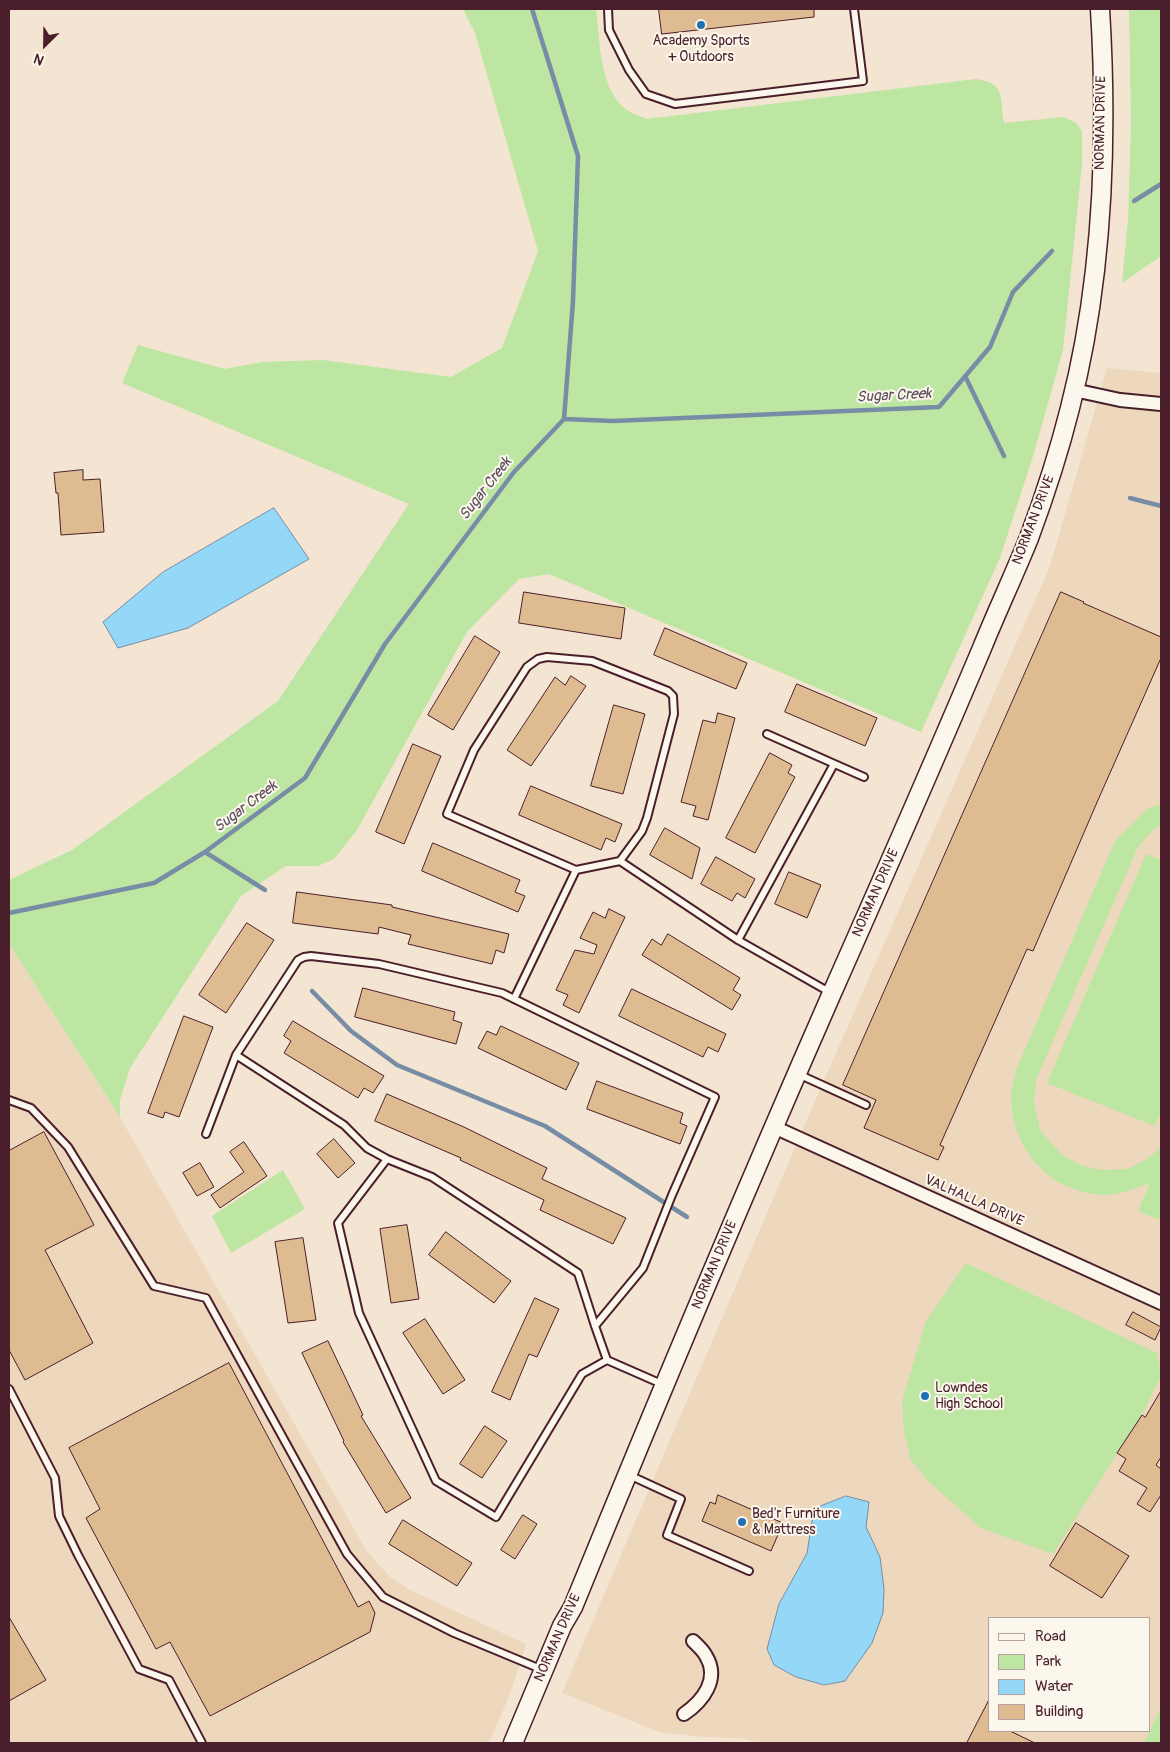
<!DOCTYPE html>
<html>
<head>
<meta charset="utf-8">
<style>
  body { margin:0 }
  #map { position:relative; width:1170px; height:1752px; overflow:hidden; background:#f3e5d1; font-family:Pangolin,sans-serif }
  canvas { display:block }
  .frame { position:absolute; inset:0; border:10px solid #4a1f2b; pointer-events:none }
  .legend { position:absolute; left:988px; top:1617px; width:162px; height:115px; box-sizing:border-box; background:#fbf7ec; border:1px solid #b4a19f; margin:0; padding:6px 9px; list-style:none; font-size:15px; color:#4a1f2b }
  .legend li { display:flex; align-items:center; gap:10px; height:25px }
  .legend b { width:25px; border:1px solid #b4a19f }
  .north { position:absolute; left:20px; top:20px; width:50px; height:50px; -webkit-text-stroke:4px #fbf7ec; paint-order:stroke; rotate:203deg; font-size:14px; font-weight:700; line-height:20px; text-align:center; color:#4a1f2b }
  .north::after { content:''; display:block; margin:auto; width:18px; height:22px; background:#4a1f2b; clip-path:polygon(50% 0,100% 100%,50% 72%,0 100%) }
</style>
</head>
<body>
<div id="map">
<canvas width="1170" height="1752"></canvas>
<div class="frame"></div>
<ul class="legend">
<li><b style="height:6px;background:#fbf7ec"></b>Road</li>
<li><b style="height:14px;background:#bde6a2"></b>Park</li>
<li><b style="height:14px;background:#95d7f7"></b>Water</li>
<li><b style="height:14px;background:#dfbb91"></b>Building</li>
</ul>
<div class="north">N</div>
</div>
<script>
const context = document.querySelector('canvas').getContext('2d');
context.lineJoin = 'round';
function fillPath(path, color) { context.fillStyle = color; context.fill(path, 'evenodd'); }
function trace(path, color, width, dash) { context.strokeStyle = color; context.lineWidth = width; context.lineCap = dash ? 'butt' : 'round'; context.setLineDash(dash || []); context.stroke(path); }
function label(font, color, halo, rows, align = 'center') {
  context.font = font + ' Pangolin,sans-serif'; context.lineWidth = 4; context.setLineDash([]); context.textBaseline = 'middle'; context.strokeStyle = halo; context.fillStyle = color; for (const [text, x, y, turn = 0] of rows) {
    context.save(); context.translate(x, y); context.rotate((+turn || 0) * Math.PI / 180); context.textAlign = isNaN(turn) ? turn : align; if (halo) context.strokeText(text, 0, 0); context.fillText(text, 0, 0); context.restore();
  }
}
fillPath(new Path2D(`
  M1107,368l54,5v1370h-401l-20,-5 -37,-1 -44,-5 -97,-39 249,-583 239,-544zM989,1618h160v113h-160z
  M9,944l111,173 246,433 24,27 18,12 118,55 -16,50 -21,49h-480z`), '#edd8be');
fillPath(new Path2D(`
  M463,9h133c4,32 3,73 26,97 6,6 17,10 25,13l329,-40c31,5 23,18 28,44l60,-6 12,6 6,8v32l-19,187 -29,103 -34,105 -79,174 -372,-158 -30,5 -52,53 -110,198 -23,29 -16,7h-32l-45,30 -111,172 -10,32v17l-111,-173v-64l63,-30 206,-149 131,-197 -287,-121 16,-38 87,24 37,-7 61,-2 128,17 51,-29 36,-97 -63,-218z
  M1129,9h32v247l-39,27 6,-64 3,-96z
  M1161,804v21l-7,4 -16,18 -102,233 -2,24 6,26 22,25 18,10 22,5 26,-1 19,-10 14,-12v67l-2,6 -21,-9 12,-28c-15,5 -29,12 -45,12 -56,-1 -96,-49 -94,-103 1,-7 4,-15 5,-22l99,-229 34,-33z
  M1146,854l15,6v250l-6,16 -108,-43z
  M283,1170l22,39 -74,44 -19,-37z
  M966,1263l191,90 4,22 -19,40 -89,139 -72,-26 -53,-47 -17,-21 -7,-28 -2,-31 24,-80z
  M1161,1708v35h-17z`), '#bde6a2');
const water = new Path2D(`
  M274,508l35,51 -121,69 -70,20 -15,-26 60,-50z
  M846,1496l23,6 -3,25 14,30 4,32 -1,24 -11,30 -27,38 -21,4 -28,-8 -22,-12 -7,-16 12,-45 28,-51 7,-44z`);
fillPath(water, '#95d7f7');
trace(water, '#778da5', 1);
trace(new Path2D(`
  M532,9l46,147 -5,145 -9,118
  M1134,201l27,-17
  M965,376l39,80
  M1130,498l31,8
  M205,852l60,38
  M9,913l145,-30 51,-31 100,-74 80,-134 129,-172 50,-53 49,2 326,-14 51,-60 23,-55 39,-41
  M312,991l39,40 46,34 148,61 142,91`), '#778da5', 4.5);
const building = new Path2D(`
  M659,9h155v8l-152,17z
  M83,470v10l17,-1 4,53 -43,3 -3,-42h-2l-2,-20z
  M524,592l101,16 -4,31 -102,-16z
  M1061,592l23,10 -1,1 78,34v21l-63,142 -65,151 -6,-2 -87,196 4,2 -6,13 -74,-32 12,-28 -33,-15z
  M665,628l82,35 -11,26 -82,-34z
  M475,636l25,16 -47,78 -25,-15z
  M571,676l15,10 -55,80 -24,-16 48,-73 10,8z
  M797,684l80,34 -12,28 -80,-34z
  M614,705l31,9 -22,80 -32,-8z
  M718,713l17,5 -27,102 -15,-4 3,-10 -15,-4 22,-82 12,3z
  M413,744l28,12 -37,88 -28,-12z
  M770,753l22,12 -4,8 7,4 -40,76 -29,-15z
  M531,786l91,38 -7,18 -9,-4 -5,12 -82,-35z
  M665,828l35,20 -8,31 -42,-24z
  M433,843l87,37 -5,12 10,4 -7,16 -96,-41z
  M716,857l39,22 -10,19 -8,-5 -5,8 -31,-17z
  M789,872l32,13 -14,33 -32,-14z
  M297,892l95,13v2l117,27 -5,19 -8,-3 -4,14 -84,-20 3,-9 -32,-8 -1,7 -85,-11z
  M609,909l16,8 -46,96 -16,-8 5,-10 -12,-5 19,-40 19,4 3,-9 -17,-7 13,-26 12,6z
  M247,923l27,17 -48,73 -27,-18z
  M668,934l72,44 -7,12 8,5 -9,15 -90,-55 10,-16 9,6z
  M363,988l92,24 -2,8 9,3 -6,21 -101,-27z
  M632,989l94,45 -8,18 -10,-5 -5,10 -84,-41z
  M184,1016l29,11 -34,90 -14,-5 -2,6 -15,-5z
  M293,1021l91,55 -11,17 -9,-5 -6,10 -74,-45 7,-12 -7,-5z
  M501,1026l78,37 -13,27 -88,-42 9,-17 9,4z
  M597,1081l86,32 -3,10 7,3 -7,18 -93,-35z
  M387,1094l77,33 83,41 -5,11 84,39 -13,26 -73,-34 4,-10 -84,-40 1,-2 -86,-37z
  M44,1132l50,93 -49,25 48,93 -68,37 -16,-30v-199z
  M334,1139l21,24 -17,15 -21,-24z
  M244,1142l23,34 -47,32 -9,-13 33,-23 -14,-20z
  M200,1163l14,24 -17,9 -14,-23z
  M407,1225l12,74 -28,4 -11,-74z
  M446,1232l65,49 -17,22 -65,-48z
  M303,1238l13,82 -28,3 -13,-81z
  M535,1298l24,11 -22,48 -8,-3 -19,46 -18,-8z
  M1133,1312l28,15 -6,13 -29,-15z
  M425,1319l40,61 -22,14 -40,-61z
  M328,1341l35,74 -2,1 50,82 -25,15 -43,-71 1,-1 -42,-88z
  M229,1363l129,244 11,-6 6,12 -5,19 -160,84 -40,-74 -14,7 -70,-131 14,-9 -31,-61z
  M1161,1391v66l-5,8 5,4v26l-11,17 -13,-8 10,-16 -28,-17 7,-12 -9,-6 25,-38 3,2z
  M485,1426l22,15 -25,37 -22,-14z
  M718,1495l65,28 -12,28 -69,-30 8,-19 5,2z
  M523,1515l14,9 -22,35 -14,-9z
  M403,1520l69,43 -15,23 -68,-42z
  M1076,1523l53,33 -27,42 -52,-32z
  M9,1617l37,63 -37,21z
  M989,1700v31h21l25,12h-68z`);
fillPath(building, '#dfbb91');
trace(building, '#4a1f2b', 1);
const lane = new Path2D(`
  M608,9l1,21 20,40 17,24 29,10 188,-23 -9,-72
  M767,734l97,43
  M620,861l22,-30 5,-13 27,-104 -1,-18 -5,-5 -76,-30 -45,-4 -9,2 -11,8 -53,83 -27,64 129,56 44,-9 118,79 93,53
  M738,940l96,-176
  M311,956l68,8 123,29 213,104 -43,98 -29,73 -48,58 -17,-53 -146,-96 -45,-18 -20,-11 -23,-23 -108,-70 62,-95 6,-3z
  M514,999l62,-129
  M798,1074l68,31
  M9,1100l22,8 37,39 86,139 52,12 141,256 36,43 71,36 89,37
  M206,1134l30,-79
  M387,1159l-49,64 21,90 77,168 60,36 86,-143 25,-14
  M595,1326l12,34 57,25
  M9,1389l46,89 4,38 19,39 61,114 30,11 33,63
  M629,1475l52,24 -14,36 82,36`);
const street = new Path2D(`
  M1074,390l46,10 41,4
  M774,1127l387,176
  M684,1714c19,-13 36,-35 22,-58 -3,-6 -9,-11 -13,-15`);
const secondary = new Path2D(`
  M513,1743l49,-117 11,-19c84,-206 170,-411 259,-614 51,-115 101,-229 150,-345 15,-37 32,-73 47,-110 16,-43 30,-86 41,-130 33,-128 38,-268 30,-399`);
trace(lane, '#4a1f2b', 10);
trace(street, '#4a1f2b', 16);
trace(secondary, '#4a1f2b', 21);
trace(lane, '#fbf7ec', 6);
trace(street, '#fbf7ec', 12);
trace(secondary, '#fbf7ec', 18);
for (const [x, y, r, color] of [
  [701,25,5,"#1f6fb2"],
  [925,1396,5,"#1f6fb2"],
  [742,1522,5,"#1f6fb2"]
]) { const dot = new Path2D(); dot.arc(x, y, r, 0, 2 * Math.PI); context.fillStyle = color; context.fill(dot); trace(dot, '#fbf7ec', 2); }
label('14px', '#4a1f2b', '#fbf7ec', [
  ["Academy Sports",701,41,"center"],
  ["+ Outdoors",701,57,"center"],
  ["Lowndes",935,1388],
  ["High School",935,1404],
  ["Bed'r Furniture",752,1514],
  ["& Mattress",752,1530]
], 'left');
label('14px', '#4a1f2b', '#fbf7ec', [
  ["NORMAN DRIVE",1101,123,-89],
  ["NORMAN DRIVE",1034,520,-69],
  ["NORMAN DRIVE",876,893,-66],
  ["VALHALLA DRIVE",974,1201,24],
  ["NORMAN DRIVE",715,1265,-67],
  ["NORMAN DRIVE",558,1638,-66]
]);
label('italic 15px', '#5d4d5e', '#fbf7ec', [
  ["Sugar Creek",894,396,-3],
  ["Sugar Creek",486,489,-52],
  ["Sugar Creek",246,807,-37]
]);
</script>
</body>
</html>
